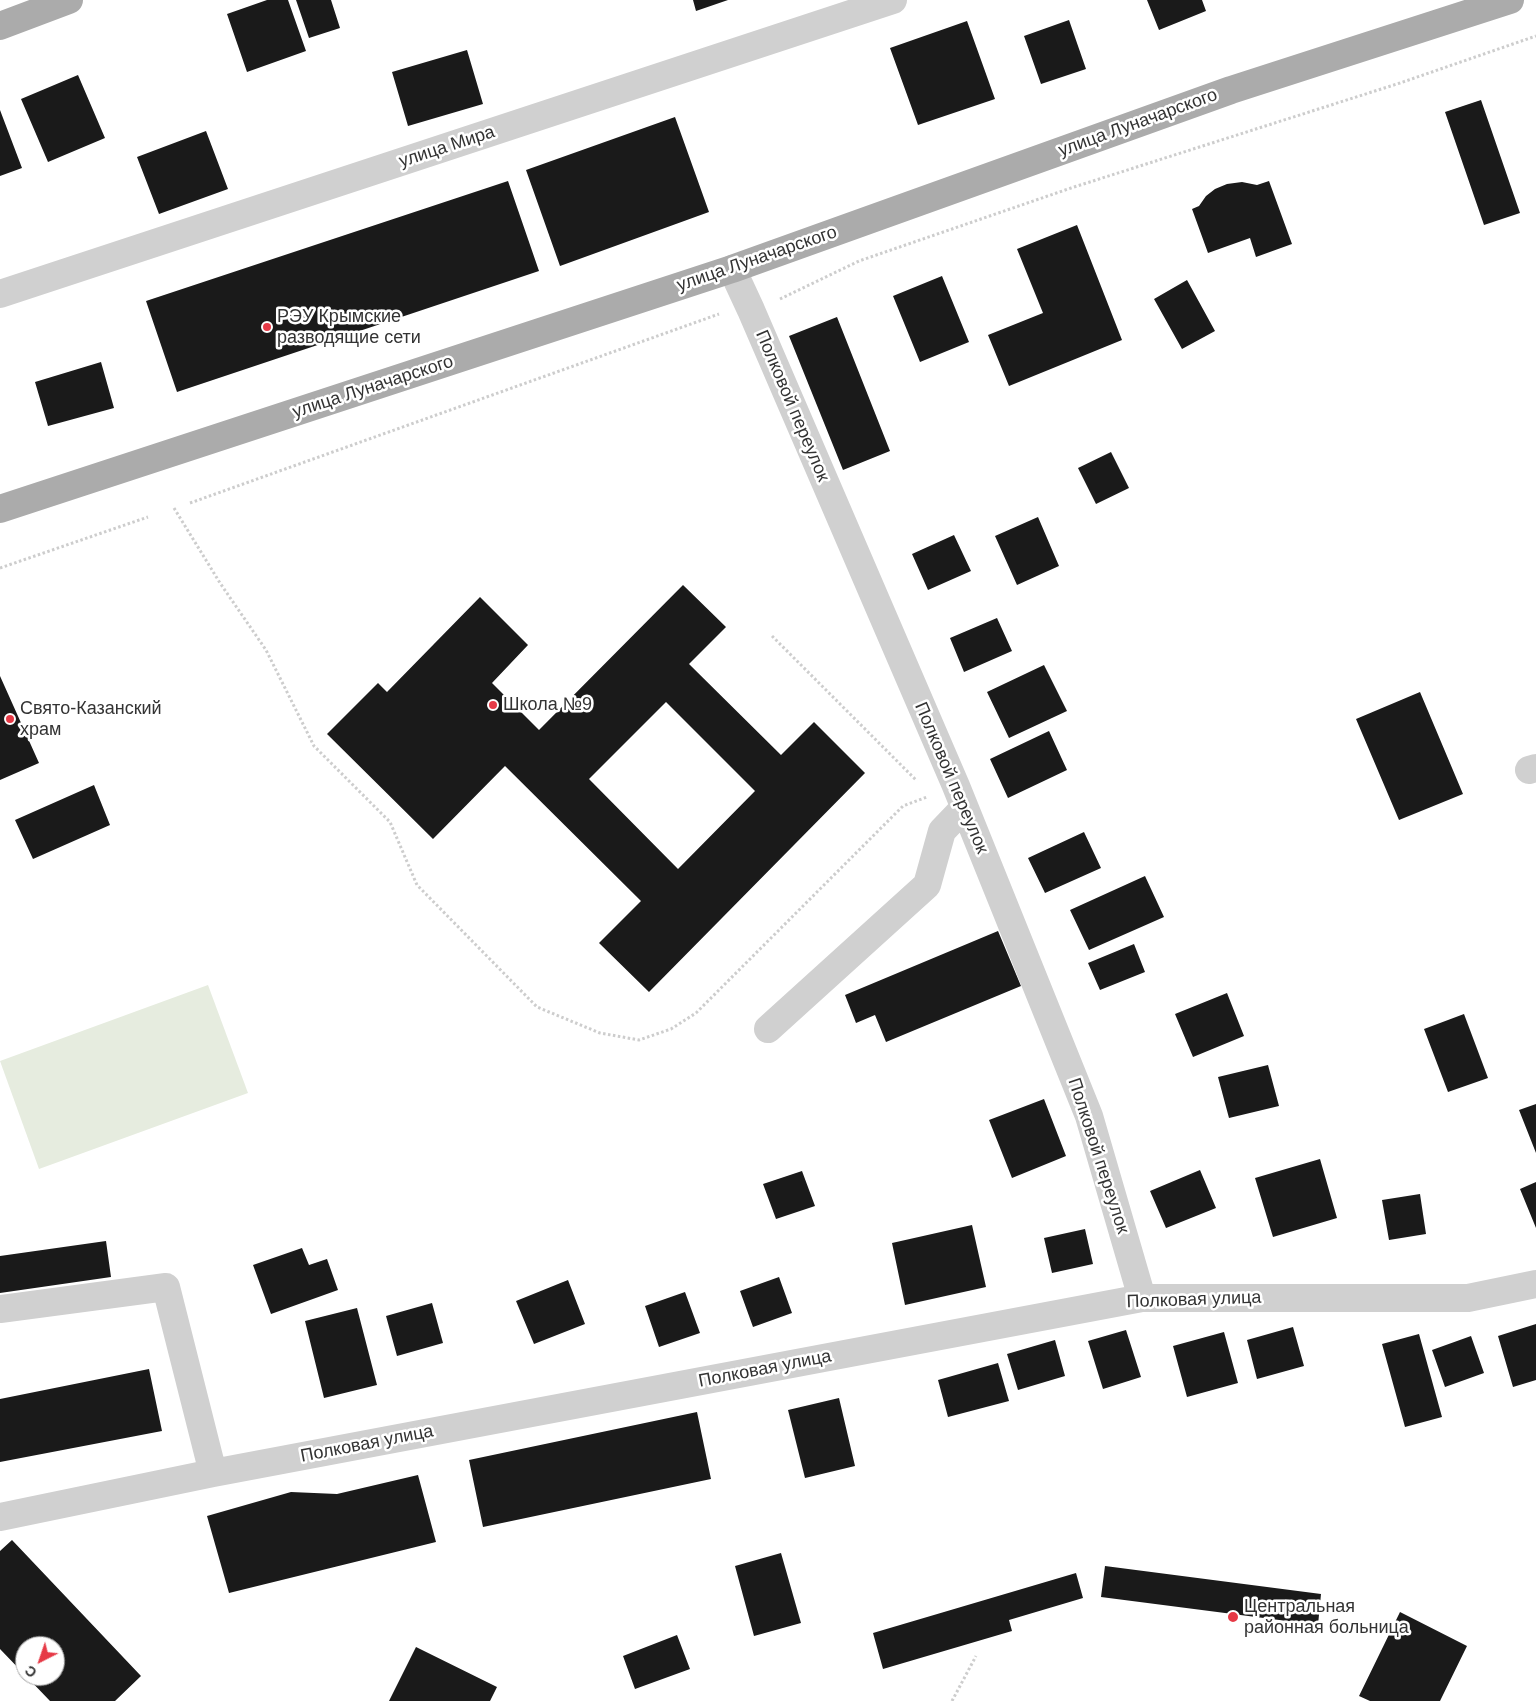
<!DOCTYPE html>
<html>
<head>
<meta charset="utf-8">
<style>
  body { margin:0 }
  #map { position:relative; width:1536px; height:1701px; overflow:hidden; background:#fff; font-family:Arial,sans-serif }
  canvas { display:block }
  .north { position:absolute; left:15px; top:1636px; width:50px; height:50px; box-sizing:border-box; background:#fff; border:1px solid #adadad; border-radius:50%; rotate:221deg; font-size:14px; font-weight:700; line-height:20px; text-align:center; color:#333 }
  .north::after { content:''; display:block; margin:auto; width:18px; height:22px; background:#e63946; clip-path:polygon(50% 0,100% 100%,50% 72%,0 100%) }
</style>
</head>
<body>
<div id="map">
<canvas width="1536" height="1701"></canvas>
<div class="north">С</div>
</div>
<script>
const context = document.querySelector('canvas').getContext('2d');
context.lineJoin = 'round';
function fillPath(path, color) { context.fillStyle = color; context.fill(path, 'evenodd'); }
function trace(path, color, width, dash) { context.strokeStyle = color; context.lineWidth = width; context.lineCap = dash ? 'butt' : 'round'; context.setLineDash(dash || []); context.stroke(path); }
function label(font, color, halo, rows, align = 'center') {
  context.font = font + ' Arial,sans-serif'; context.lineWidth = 5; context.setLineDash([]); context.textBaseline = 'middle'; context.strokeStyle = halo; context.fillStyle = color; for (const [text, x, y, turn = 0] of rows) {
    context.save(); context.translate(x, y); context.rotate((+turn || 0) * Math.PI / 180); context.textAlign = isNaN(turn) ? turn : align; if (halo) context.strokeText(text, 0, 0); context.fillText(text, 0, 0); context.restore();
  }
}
fillPath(new Path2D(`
  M208,985l40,108 -209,76 -39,-108z`), '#e6ecdf');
fillPath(new Path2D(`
  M267,0h21l18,51 -59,21 -20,-58z
  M296,0h35l9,28 -31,10z
  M693,0h35l-32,11z
  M1147,0h55l4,11 -47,19z
  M1069,20l17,49 -45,15 -17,-48z
  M967,21l28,78 -77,26 -28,-77z
  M467,50l16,54 -75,22 -16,-54z
  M78,75l27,63 -57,24 -27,-63z
  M1481,100l39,113 -36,12 -39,-113z
  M0,110l22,58 -22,8z
  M675,117l34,95 -149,54 -34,-96z
  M206,131l22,58 -69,25 -22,-57z
  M508,181l31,90 -362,121 -31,-91z
  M1269,181l23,63 -36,13 -6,-19 -42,15 -16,-44 7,-3 7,-10 9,-7 12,-5 15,-2 15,3z
  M1077,225l45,115 -113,46 -21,-51 55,-22 -26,-64z
  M942,276l27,66 -49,20 -27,-66z
  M1187,280l28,51 -33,18 -28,-50z
  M837,317l53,134 -47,19 -54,-134z
  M101,362l13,46 -66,18 -13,-44z
  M1111,452l18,36 -33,16 -18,-36z
  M1038,517l21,49 -42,19 -22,-49z
  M954,535l17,36 -43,19 -16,-36z
  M683,585l43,42 -37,37 92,91 33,-33 51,51 -216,219 -50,-49 42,-42 -136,-135 -72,73 -106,-105 51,-51 9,9 93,-95 48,48 -36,38 47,47zM666,702l89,89 -77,78 -89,-90z
  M997,618l15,33 -48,21 -14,-34z
  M1044,665l23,46 -58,27 -22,-46z
  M0,676l39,87 -39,17z
  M1420,692l43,102 -64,26 -43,-101z
  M1049,731l18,39 -59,28 -18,-39z
  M94,785l16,40 -77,34 -18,-39z
  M1084,832l17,36 -56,25 -17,-35z
  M1145,876l19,41 -75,33 -19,-40z
  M998,931l23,55 -135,56 -11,-27 -19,8 -11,-28z
  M1134,944l11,28 -45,18 -12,-27z
  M1227,993l17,43 -51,21 -18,-43z
  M1464,1014l24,64 -40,14 -24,-63z
  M1268,1065l11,41 -50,12 -11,-41z
  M1044,1099l22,57 -54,22 -23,-58z
  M1536,1104v49l-17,-43z
  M1320,1159l17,59 -64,19 -18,-59z
  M1200,1170l16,38 -50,20 -16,-37z
  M802,1171l13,35 -39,13 -13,-35z
  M1536,1182v46l-16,-39z
  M1420,1194l6,40 -37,6 -7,-40z
  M972,1225l14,62 -81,18 -13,-62z
  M1085,1229l8,35 -41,9 -8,-35z
  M106,1241l5,36 -111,16v-37z
  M302,1248l7,17 18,-6 11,31 -67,24 -18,-49z
  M779,1277l13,36 -39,14 -13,-36z
  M568,1280l17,44 -51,20 -18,-43z
  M685,1292l15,41 -41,14 -14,-41z
  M432,1303l11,40 -46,13 -11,-40z
  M357,1308l20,77 -53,13 -19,-77z
  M1536,1324v56l-23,7 -15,-51z
  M1293,1327l11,39 -47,13 -10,-39z
  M1126,1330l15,47 -38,12 -15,-48z
  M1224,1332l14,51 -51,14 -14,-51z
  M1419,1334l23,83 -37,10 -23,-83z
  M1471,1336l13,37 -39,14 -13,-37z
  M1055,1340l10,36 -47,14 -11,-36z
  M998,1363l11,38 -61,16 -10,-37z
  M149,1369l13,62 -162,31v-63z
  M839,1398l16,68 -50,12 -17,-68z
  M697,1412l14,67 -228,48 -14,-67z
  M418,1475l18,67 -207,51 -22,-77 84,-24 46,2z
  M12,1540l129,136 -26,25h-65l-24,-25h29v-30h-30v29l-25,-26v-98z
  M781,1553l20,70 -47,13 -19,-70z
  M1105,1566l216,28 -3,31 -217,-28z
  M1076,1573l7,25 -74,22 3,11 -129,38 -10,-36z
  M1400,1612l67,34 -27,55h-70l-11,-5z
  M677,1635l13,34 -55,20 -12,-33z
  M416,1647l81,40 -7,14h-101z`), '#1a1a1a');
trace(new Path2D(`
  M780,299l79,-38 212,-73 329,-105 136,-47
  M190,503l529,-189
  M174,508l46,75 46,67 48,96 76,76 27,63 120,122 63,26 39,7 32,-11 25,-16 207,-207 24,-9
  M0,568l148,-51
  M772,636l145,145
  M952,1701l24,-45`), '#cdcdcd', 3, [2.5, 2.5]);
trace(new Path2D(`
  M732,269l19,41 205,476 133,330 53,182
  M0,294l893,-294
  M1529,770l7,-2
  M768,1029l159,-144 15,-54 22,-23
  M0,1309l166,-22 47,186
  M0,1517l213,-44 929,-175h326l68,-14`), '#d0d0d0', 28);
trace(new Path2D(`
  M0,26l69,-26
  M0,509l732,-240 499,-179 279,-90`), '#ababab', 28);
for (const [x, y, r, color] of [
  [267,327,5,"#e63946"],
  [493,705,5,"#e63946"],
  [10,719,5,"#e63946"],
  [1233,1617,6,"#e63946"]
]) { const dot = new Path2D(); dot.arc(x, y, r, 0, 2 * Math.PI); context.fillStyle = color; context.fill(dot); trace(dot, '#fff', 2); }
label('18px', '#333', '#fff', [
  ["улица Луначарского",1138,123,-20],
  ["улица Мира",447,147,-18],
  ["улица Луначарского",757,259,-19],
  ["улица Луначарского",373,387,-18],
  ["Полковой переулок",792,406,67],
  ["Полковой переулок",951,778,67],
  ["Полковой переулок",1098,1156,72],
  ["Полковая улица",1194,1300,-2],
  ["Полковая улица",765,1369,-11],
  ["Полковая улица",367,1444,-11]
]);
label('18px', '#333', '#fff', [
  ["РЭУ Крымские",277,317],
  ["разводящие сети",277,338],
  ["Школа №9",503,705],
  ["Свято-Казанский",20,709],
  ["храм",20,730],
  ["Центральная",1244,1607],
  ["районная больница",1244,1628]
], 'left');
</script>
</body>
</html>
